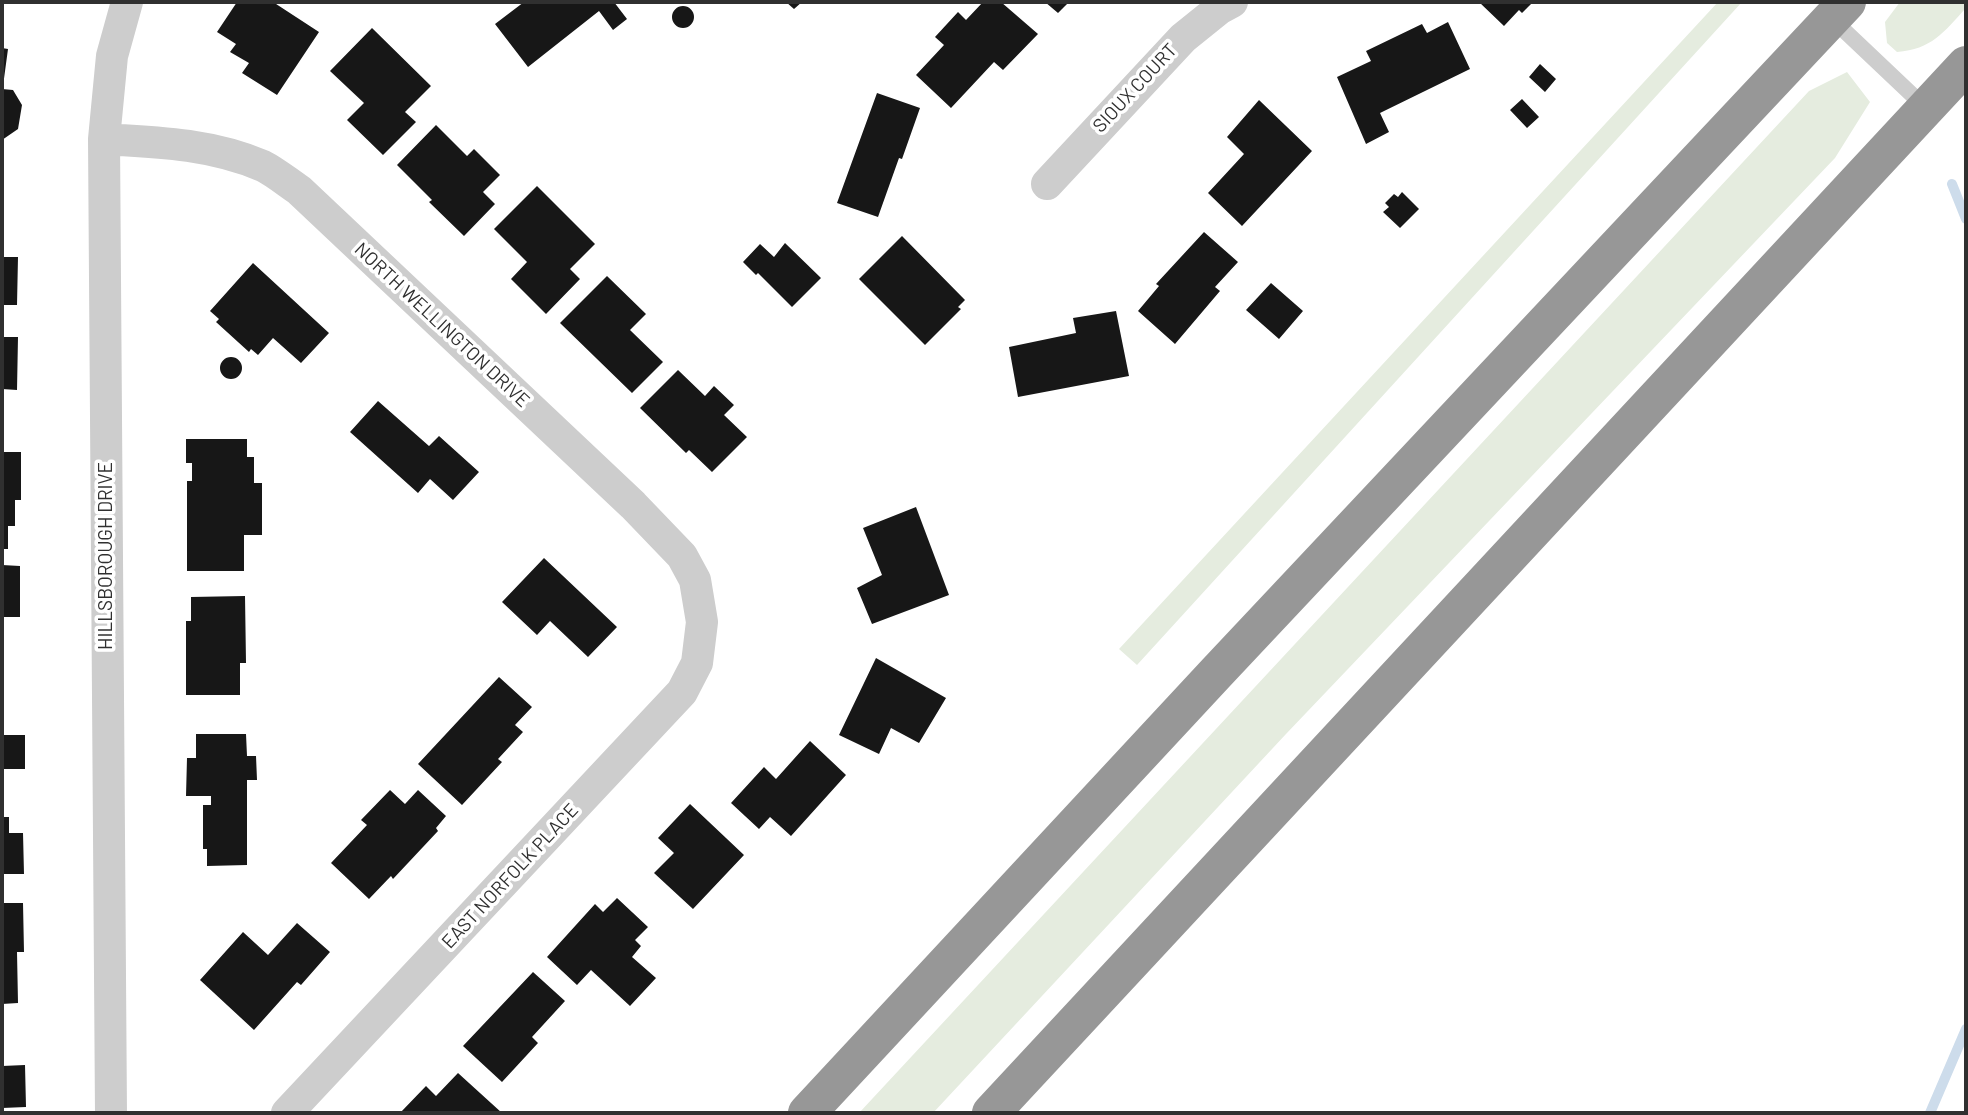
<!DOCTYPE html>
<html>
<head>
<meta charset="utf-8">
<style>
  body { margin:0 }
  #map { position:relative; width:1968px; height:1115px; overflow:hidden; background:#fff; font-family:Barlow,sans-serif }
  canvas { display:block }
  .frame { position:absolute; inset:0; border:4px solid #303030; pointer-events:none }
</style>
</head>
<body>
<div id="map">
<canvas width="1968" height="1115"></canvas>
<div class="frame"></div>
</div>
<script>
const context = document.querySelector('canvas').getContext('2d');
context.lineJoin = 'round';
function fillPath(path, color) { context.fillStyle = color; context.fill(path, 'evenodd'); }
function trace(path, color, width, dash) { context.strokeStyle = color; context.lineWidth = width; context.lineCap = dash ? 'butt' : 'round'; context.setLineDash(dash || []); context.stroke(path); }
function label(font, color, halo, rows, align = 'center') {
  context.font = font + ' Barlow,sans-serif'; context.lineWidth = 7; context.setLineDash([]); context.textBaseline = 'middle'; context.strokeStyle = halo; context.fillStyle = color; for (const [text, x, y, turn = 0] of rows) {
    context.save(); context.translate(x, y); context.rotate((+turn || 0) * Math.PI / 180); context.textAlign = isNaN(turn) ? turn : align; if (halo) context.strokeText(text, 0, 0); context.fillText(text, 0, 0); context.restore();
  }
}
fillPath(new Path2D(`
  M1718,2h24l-605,663 -18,-16z
  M1900,2h66v6c-23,25 -34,41 -69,44l-10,-9 -2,-21z
  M1847,72l23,30 -35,56 -549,576 -353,379h-74l950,-1022z`), '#e5ecdf');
trace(new Path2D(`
  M1952,184l14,35
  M1930,1113l36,-84`), '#cddceb', 10);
fillPath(new Path2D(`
  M237,2h36l46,30 -42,63 -35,-22 7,-10 -19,-11 6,-8 -19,-12z
  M524,2h90l13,17 -14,11 -14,-19 -71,56 -33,-43z
  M786,2h16l-8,7z
  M983,2h18l37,32 -35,36 -9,-8 -43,46 -35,-33 28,-30 -9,-8 23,-25 8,8z
  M1045,2h24l-11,11z
  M1479,2h54l-11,11 -3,-3 -15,16z
  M672 17a11 11 0 1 1 22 0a11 11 0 1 1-22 0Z
  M1448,22l22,47 -90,44 9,19 -23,12 -29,-67 34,-16 -5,-10 56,-27 5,9z
  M372,28l59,58 -26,26 11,10 -33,33 -36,-35 17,-17 -34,-32z
  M2,48l6,1 -5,37h-1z
  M1540,64l16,15 -11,13 -16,-15z
  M2,89l11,1 9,15 -4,24 -16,11z
  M877,93l43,15 -18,51 -3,-1 -21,59 -41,-14z
  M1522,99l17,18 -12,11 -17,-18z
  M1259,100l53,51 -70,75 -34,-33 36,-39 -17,-17z
  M436,125l31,31 7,-7 26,26 -17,17 12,12 -31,32 -35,-34 3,-2 -35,-35z
  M537,186l58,58 -25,25 10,10 -34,35 -35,-35 16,-17 -33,-33z
  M1402,192l17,17 -19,19 -17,-16 6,-5 -4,-4 9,-9 4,3z
  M2,204h2v23h-2z
  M1204,232l34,30 -23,25 5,4 -45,53 -37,-33 21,-25 -3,-2z
  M902,236l63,64 -7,7 3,2 -36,36 -66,-66z
  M785,243l36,35 -29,29 -34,-34 -2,2 -13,-13 17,-18 14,13z
  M2,257h16l-1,48h-15z
  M253,263l76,70 -28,30 -28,-25 -15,17 -7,-6 -2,3 -33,-30 3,-3 -9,-8z
  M607,276l39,38 -16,16 33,32 -31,31 -72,-70z
  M1271,283l32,28 -24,28 -33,-29z
  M1116,311l13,65 -111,21 -9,-50 67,-14 -3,-15z
  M2,337h16l-1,53 -15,-1z
  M220 368a11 11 0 1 1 22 0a11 11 0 1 1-22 0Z
  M678,370l27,26 9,-10 20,19 -10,10 23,22 -35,35 -23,-22 -3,3 -46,-45z
  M378,401l51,45 10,-10 40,36 -26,28 -23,-21 -12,14 -68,-61z
  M186,439h61v18h7v26h8v52h-18v36h-57v-90h5v-18h-6z
  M2,452h19v48h-6v26h-7v23h-6z
  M916,507l33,88 -77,29 -15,-36 25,-13 -19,-47z
  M544,558l73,69 -29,30 -38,-36 -13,14 -35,-33z
  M2,565l18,1v51h-18z
  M245,596l1,67h-6v32h-54v-74h5v-24z
  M876,658l70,40 -27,45 -28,-15 -12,26 -40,-19z
  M499,677l33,30 -17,18 8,7 -25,27 4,3 -40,43 -44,-41z
  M196,734h50l1,22h9l1,24h-10v85l-40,1v-17h-4v-44h8v-9h-25l1,-38h9z
  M2,735h23v34h-23z
  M810,741l36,34 -55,61 -21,-19 -11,12 -28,-26 33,-36 12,12z
  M390,790l15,14 13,-14 28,26 -10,12 2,3 -45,48 -2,-3 -22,23 -38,-36 36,-38 -6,-5z
  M690,804l54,51 -51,54 -39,-36 20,-20 -16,-15z
  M2,817h7v16h14l1,41h-22z
  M617,898l31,29 -13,13 6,6 -9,11 24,21 -26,28 -39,-36 -14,15 -30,-28 48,-53 8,8z
  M2,903h21l1,49h-7l1,51 -16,1z
  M297,923l33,29 -29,33 -4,-3 -43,48 -54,-50 43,-48 25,23z
  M533,972l32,29 -33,36 6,6 -36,39 -39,-36z
  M25,1065l1,42 -24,1v-42z
  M458,1073l44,40h-102l26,-27 10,10z`), '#171717');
trace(new Path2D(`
  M1831,18l95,90`), '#cdcdcd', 16);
trace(new Path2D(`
  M104,139c54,3 108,5 159,27 12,6 24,16 36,24l334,315 49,51 13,24 7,42 -5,41 -15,29 -395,421
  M1047,184l136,-146 36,-29 13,-7
  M111,1113l-7,-974 8,-83 15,-54`), '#cdcdcd', 32);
trace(new Path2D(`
  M807,1113l410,-441 630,-670
  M991,1113l975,-1048`), '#979797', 38);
label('19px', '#303030', '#fff', [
  ["SIOUX COURT",1135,88,-47],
  ["NORTH WELLINGTON DRIVE",442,325,43],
  ["HILLSBOROUGH DRIVE",106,556,-90],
  ["EAST NORFOLK PLACE",510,876,-47]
]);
</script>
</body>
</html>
